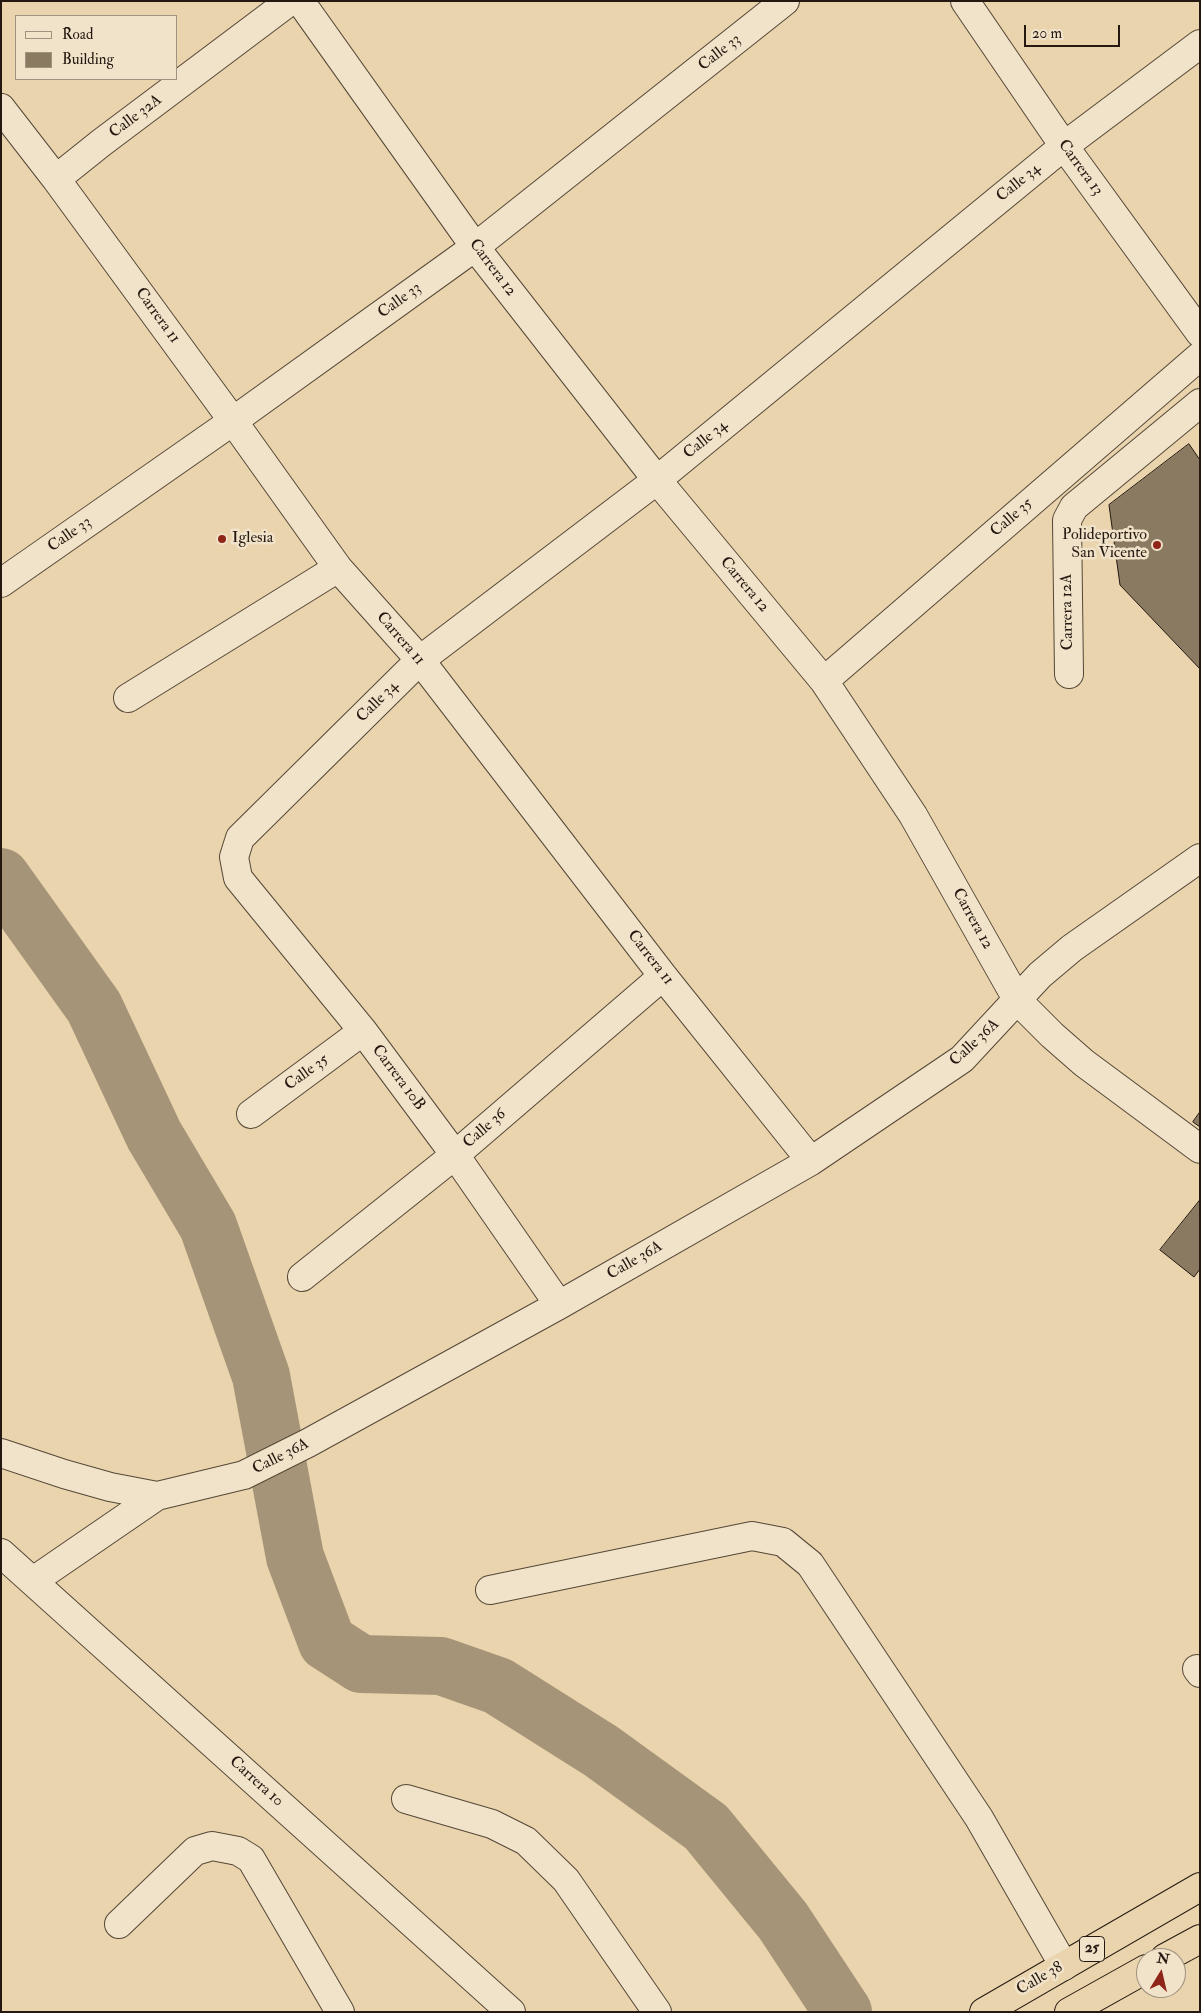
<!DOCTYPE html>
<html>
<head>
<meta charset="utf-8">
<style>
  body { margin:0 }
  #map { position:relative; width:1201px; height:2013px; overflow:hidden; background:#e9d4ad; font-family:"IM FELL Double Pica",serif }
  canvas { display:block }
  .frame { position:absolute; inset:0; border:2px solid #241810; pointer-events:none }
  .legend { position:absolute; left:15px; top:15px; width:162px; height:65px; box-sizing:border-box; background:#f1e3ca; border:1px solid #9f9280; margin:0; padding:6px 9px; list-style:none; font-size:15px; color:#241810 }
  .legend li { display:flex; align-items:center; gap:10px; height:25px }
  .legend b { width:25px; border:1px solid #9f9280 }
  .north { position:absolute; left:1136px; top:1948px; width:50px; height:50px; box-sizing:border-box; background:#f1e3ca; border:1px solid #9f9280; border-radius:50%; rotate:9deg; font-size:14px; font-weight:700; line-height:20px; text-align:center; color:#241810 }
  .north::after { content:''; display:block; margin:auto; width:18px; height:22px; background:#8f2418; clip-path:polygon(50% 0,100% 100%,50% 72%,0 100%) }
  .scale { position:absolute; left:1024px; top:25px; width:96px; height:22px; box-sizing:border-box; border:2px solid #241810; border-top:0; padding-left:6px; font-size:15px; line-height:18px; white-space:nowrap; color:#241810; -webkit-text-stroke:4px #f1e3ca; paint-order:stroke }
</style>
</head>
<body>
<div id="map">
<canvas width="1201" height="2013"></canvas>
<div class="frame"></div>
<ul class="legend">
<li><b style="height:6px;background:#f1e3ca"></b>Road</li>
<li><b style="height:14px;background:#8a7a62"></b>Building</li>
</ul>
<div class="north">N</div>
<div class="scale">20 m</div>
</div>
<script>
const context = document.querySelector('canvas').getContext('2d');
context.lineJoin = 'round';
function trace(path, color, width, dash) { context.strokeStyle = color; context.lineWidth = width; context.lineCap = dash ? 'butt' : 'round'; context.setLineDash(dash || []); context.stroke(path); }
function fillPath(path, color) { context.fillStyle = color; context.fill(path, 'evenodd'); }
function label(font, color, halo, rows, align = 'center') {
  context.font = font + ' "IM FELL Double Pica",serif'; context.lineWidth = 5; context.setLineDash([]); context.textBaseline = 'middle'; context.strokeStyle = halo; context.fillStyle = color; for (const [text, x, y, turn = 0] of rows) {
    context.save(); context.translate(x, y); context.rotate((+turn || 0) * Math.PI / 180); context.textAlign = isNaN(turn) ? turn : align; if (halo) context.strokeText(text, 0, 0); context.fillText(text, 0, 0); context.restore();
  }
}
trace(new Path2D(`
  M1,877l93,130 60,128 54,91 53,150 34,181 32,85 34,22 80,2 57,20 103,65 105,76 77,94 60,91`), '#a69478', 58);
const building = new Path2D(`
  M1189,444l11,16v209l-80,-84 -11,-80z
  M1200,1112v15l-7,-5z
  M1200,1200v69l-6,8 -34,-27z`);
fillPath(building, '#8a7a62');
trace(building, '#241810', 1);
const minor = new Path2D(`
  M300,1l175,246 182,233 167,201 89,134 105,186 34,34 32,28 116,86
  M965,1l99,145 136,187
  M1,108l55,71 177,242 105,147 82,92 243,316 148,185
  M56,179l45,-36 189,-142
  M1,583l232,-162 242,-174 310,-246
  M1069,674l-2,-154 7,-13 126,-104
  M824,681l376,-325
  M128,698l210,-130
  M251,1114l112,-83
  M302,1277l153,-122 208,-179
  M559,1305l-104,-150 -92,-124 -125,-153 -4,-21 6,-19 180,-178 237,-180 407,-334 136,-102
  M1,1453l63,21 46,13 47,9 87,-21 64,-32 251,-138 252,-144 151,-102 78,-84 32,-27 128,-90
  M1,1553l510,459
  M33,1581l124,-85
  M490,1590l262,-54 31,6 27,22 169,254 85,148
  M1197,1669l3,4
  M406,1799l86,25 34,17 40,39 91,132
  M119,1924l76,-73 17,-5 26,5 13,8 89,153`);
const highway = new Path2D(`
  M1165,1958l35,-19
  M984,2012l216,-125
  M1069,2012l77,-43`);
trace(minor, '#554737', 30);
trace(highway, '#241810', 30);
trace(minor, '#f1e3ca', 28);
trace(highway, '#e9d4ad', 28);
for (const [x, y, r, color] of [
  [222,539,5,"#8f2418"],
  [1157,545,5,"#8f2418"]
]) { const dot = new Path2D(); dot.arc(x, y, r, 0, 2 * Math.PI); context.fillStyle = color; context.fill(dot); trace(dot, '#f1e3ca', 2); }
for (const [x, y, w] of [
  [1092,1949,25]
]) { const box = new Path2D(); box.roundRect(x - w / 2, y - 12.5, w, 25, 4); context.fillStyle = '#f1e3ca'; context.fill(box); trace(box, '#241810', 1); }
label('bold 15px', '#241810', null, [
  ["25",1092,1949]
]);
label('16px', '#241810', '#f1e3ca', [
  ["Calle 33",720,53,-38],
  ["Calle 32A",136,117,-37],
  ["Carrera 13",1080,168,54],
  ["Calle 34",1019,183,-39],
  ["Carrera 12",492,268,53],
  ["Calle 33",400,301,-36],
  ["Carrera 11",157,316,54],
  ["Calle 34",706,440,-39],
  ["Calle 35",1012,518,-41],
  ["Calle 33",70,535,-35],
  ["Carrera 12",744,585,50],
  ["Carrera 12A",1068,612,-91],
  ["Carrera 11",400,639,49],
  ["Calle 34",378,702,-45],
  ["Carrera 12",972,919,61],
  ["Carrera 11",650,958,52],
  ["Calle 36A",975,1043,-43],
  ["Calle 35",307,1073,-36],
  ["Carrera 10B",398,1078,53],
  ["Calle 36",485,1129,-41],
  ["Calle 36A",635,1261,-30],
  ["Calle 36A",281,1457,-27],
  ["Carrera 10",256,1782,42],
  ["Calle 38",1040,1979,-30]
]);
label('16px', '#241810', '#f1e3ca', [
  ["Polideportivo",1147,536],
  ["San Vicente",1147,554],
  ["Iglesia",232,539,"left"]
], 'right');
</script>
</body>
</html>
